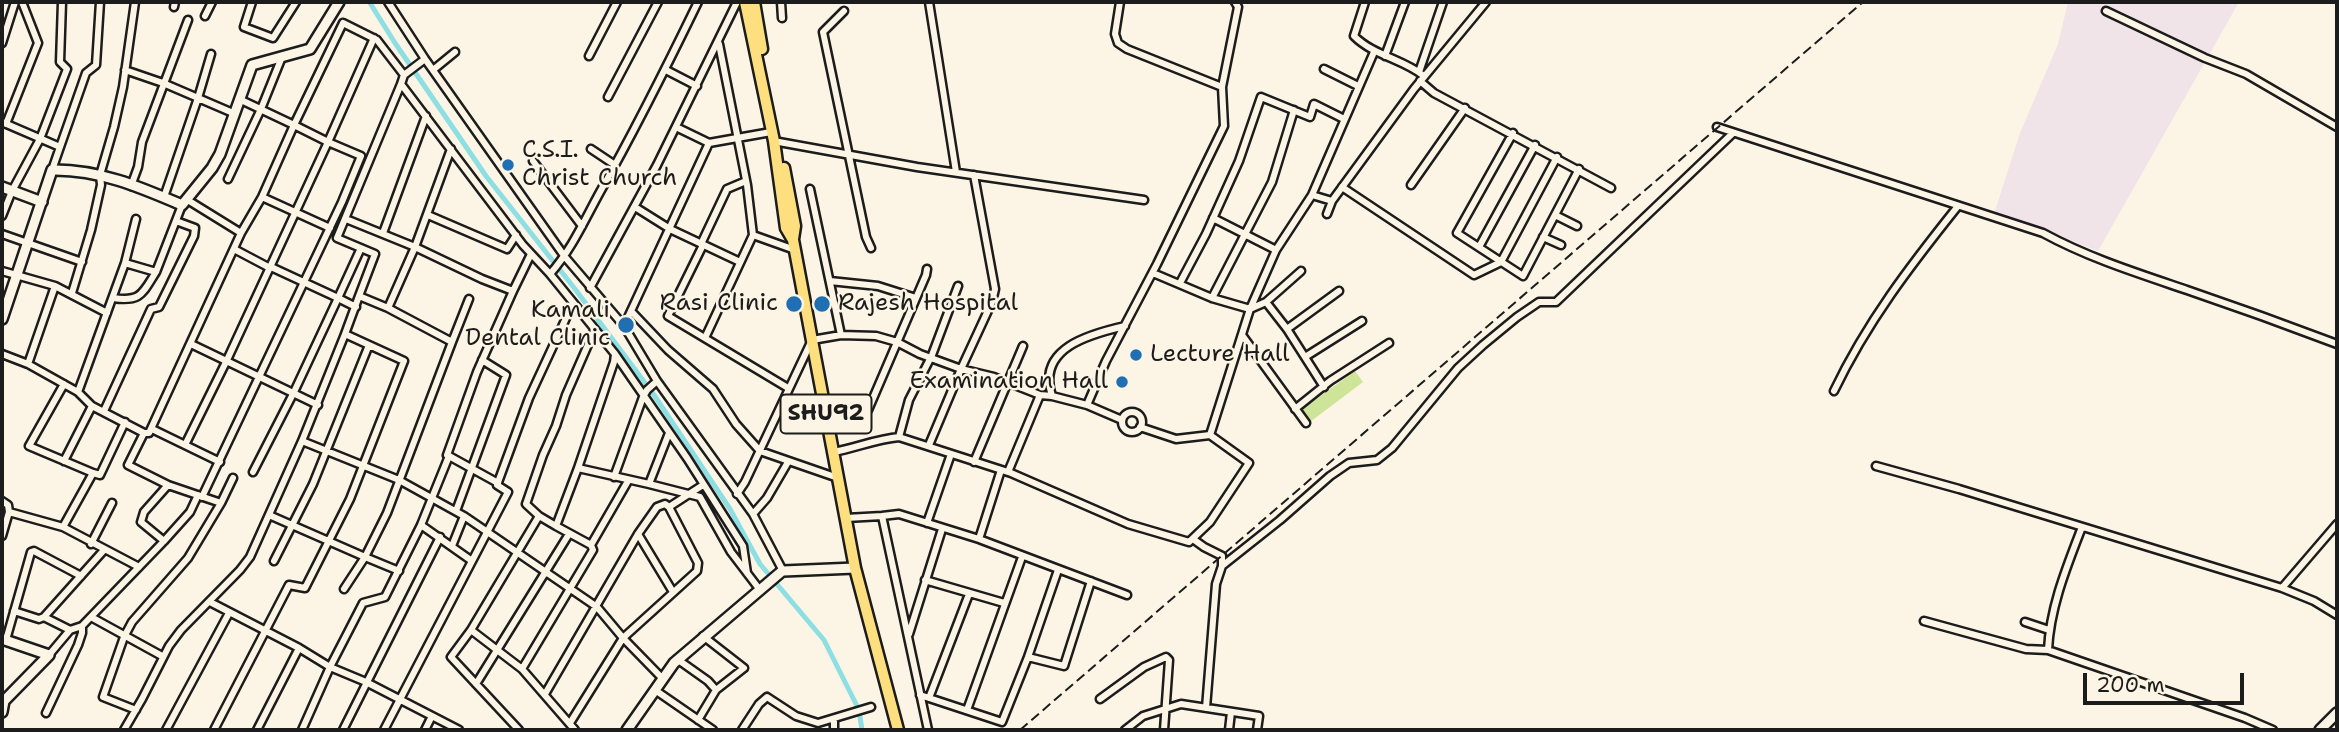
<!DOCTYPE html>
<html>
<head>
<meta charset="utf-8">
<style>
  body { margin:0 }
  #map { position:relative; width:2339px; height:732px; overflow:hidden; background:#fcf5e5; font-family:"Shantell Sans",sans-serif }
  canvas { display:block }
  .frame { position:absolute; inset:0; border:4px solid #1c1c1c; pointer-events:none }
  .scale { position:absolute; left:2083px; top:673px; width:161px; height:32px; box-sizing:border-box; border:4px solid #1c1c1c; border-top:0; padding-left:9px; font-size:21px; line-height:24px; white-space:nowrap; color:#1c1c1c; -webkit-text-stroke:5px #fcf5e5; paint-order:stroke }
</style>
</head>
<body>
<div id="map">
<canvas width="2339" height="732"></canvas>
<div class="frame"></div>
<div class="scale">200 m</div>
</div>
<script>
const context = document.querySelector('canvas').getContext('2d');
context.lineJoin = 'round';
function fillPath(path, color) { context.fillStyle = color; context.fill(path, 'evenodd'); }
function trace(path, color, width, dash) { context.strokeStyle = color; context.lineWidth = width; context.lineCap = dash ? 'butt' : 'round'; context.setLineDash(dash || []); context.stroke(path); }
function label(font, color, halo, rows, align = 'center') {
  context.font = font + ' "Shantell Sans",sans-serif'; context.lineWidth = 5; context.setLineDash([]); context.textBaseline = 'middle'; context.strokeStyle = halo; context.fillStyle = color; for (const [text, x, y, turn = 0] of rows) {
    context.save(); context.translate(x, y); context.rotate((+turn || 0) * Math.PI / 180); context.textAlign = isNaN(turn) ? turn : align; if (halo) context.strokeText(text, 0, 0); context.fillText(text, 0, 0); context.restore();
  }
}
fillPath(new Path2D(`
  M2068,2h171l-141,249 -58,-22 -46,-15 26,-81 38,-89z`), '#f0e4e8');
fillPath(new Path2D(`
  M1355,371l8,11 -53,40 -9,-12z`), '#cee499');
trace(new Path2D(`
  M369,2l1,1`), '#609193', 2);
trace(new Path2D(`
  M370,3l25,40 91,133 89,113 79,106 76,114 30,55 64,76 33,66
  M860,717l2,13`), '#8ddfe3', 5);
const street = new Path2D(`
  M252,2l-8,25 29,11 23,-36
  M388,2l37,57 140,198 59,69 33,55 96,133 30,57
  M781,2l1,16
  M929,2l27,170
  M1120,2l-5,32 3,9 9,6 95,38
  M1365,2l-11,34c20,20 49,23 70,40
  M174,7l1,-5
  M844,11l-21,21 43,205 5,11
  M2106,11l99,47 41,16 91,53
  M205,16l7,-14
  M2,43l13,-41
  M589,56l28,-54
  M1385,56l20,-54
  M1324,69l34,17
  M125,70l38,13 70,30
  M433,70l22,-18
  M666,70l31,16
  M1419,72l24,-70
  M404,75l-3,9 122,161 27,29 65,80 72,104 56,88 4,27
  M1420,81l14,12 177,95
  M608,97l50,-95
  M239,99l55,26 49,-102 34,17 27,35 21,-16
  M2,122l58,25 -8,23
  M6,124l32,-81 -16,-41
  M676,127l33,16 62,-11
  M1717,127l326,106c46,25 94,40 144,57 50,17 100,35 150,54
  M1513,133l-56,100 66,43 56,-107
  M779,142l138,25 227,33
  M60,147l26,-74 10,-8 4,-63
  M591,149l24,16
  M533,161l49,65
  M228,179l33,-70 21,-52
  M1411,185l54,-77
  M131,186l7,-19 4,-25 46,-122
  M1342,187l132,88 27,-13 56,-105
  M810,189l31,146
  M1312,195l62,-143
  M164,197l34,-99 13,-44
  M186,199l55,34
  M182,205l-26,67 -31,-9 -47,129 14,14 52,27h5l92,-200 21,-36
  M635,207l35,22 70,33
  M1327,214l5,-13
  M428,215l79,34 9,-14
  M1555,215l22,11
  M2,216l10,-25 28,-52 27,-70 -7,-7 2,-60
  M1213,218l63,32
  M346,219l69,28 -27,61
  M330,228l-68,-31 32,-72 34,17 46,-104
  M383,233l43,-117
  M2,234l80,28
  M753,235l42,15
  M1543,237l18,8
  M701,244l26,-55 19,-8
  M703,245l-35,71 120,72
  M1479,247l56,-102
  M234,249l36,19
  M125,263l11,-44
  M2,271l53,15 52,27
  M1153,273l59,25 38,11 16,-7 21,27 37,58
  M550,274c22,-25 34,-53 50,-82 35,-62 67,-126 98,-190
  M830,281l48,5 38,12
  M1180,283l26,-49 33,-73 22,-64 49,20 4,-13 30,15
  M590,288l67,-123 80,-163
  M513,291l18,-37
  M72,293l19,-63 10,-45 -1,-10 14,-48 9,-40 12,-85
  M359,296l16,-42 -38,-16 64,-154
  M113,298c28,4 29,-4 43,-26
  M1212,298l60,-116 22,-72
  M1266,302l35,-31
  M356,307l-18,-9 23,-50
  M631,311l37,39 45,39 23,35 24,27 78,27
  M624,326l85,-183
  M1287,329l52,-38
  M1242,335l64,88
  M705,338l48,-103 -6,-50 -28,-141
  M452,342l17,-43
  M191,344l127,61
  M2,354l26,10 50,28
  M1305,357l57,-36
  M28,364l27,-78
  M1834,391c33,-69 76,-125 124,-185
  M1052,396c-16,-48 38,-62 73,-70
  M1087,405l19,-44 51,-97 67,-138 -2,-39 16,-80 -3,-5
  M1295,409l35,-28 59,-38
  M868,410l58,-135 1,-6
  M104,411l47,-102 8,-2 2,-4 33,-67 1,-8 -19,-7
  M1122 422a10 10 0 1 1 20 0a10 10 0 1 1-20 0Z
  M1140,427l36,12 34,-4
  M152,429l68,33
  M144,433l-16,32 40,20 53,18
  M899,437l10,-37 23,-45 26,-69
  M302,441l97,39 65,36 133,91 26,31 40,41
  M185,445l42,-85 101,-218 33,14 -19,46 -140,295
  M929,445l32,-76 31,-67 3,-13 -21,-114
  M833,452c23,-4 43,-13 66,-15l112,36 117,51 61,18 21,-20 39,-59 -39,-28 40,-126 26,-59 36,-55 20,6 82,-112 72,-87
  M449,456l49,27
  M64,461l28,-55
  M974,462l49,-116
  M1876,466l83,23 323,99 32,13 23,14
  M578,468l36,-106 1,-8
  M253,472l41,-80 44,-94 -67,-31
  M1008,472l32,-77
  M93,473l7,2 25,-53
  M614,477l29,-80 4,-7 10,-9
  M649,484l51,13 31,55 29,38
  M737,494l8,-12 67,-142 29,-5 35,1 21,6 23,12 41,15 33,8 46,18 12,1 35,9 35,15
  M2,501l6,4 1,7 -7,24
  M669,507l34,-22
  M456,511l50,-136 -24,-15
  M9,512l54,15 30,-54 -64,-27 35,-62
  M753,514l14,-16 21,-36
  M269,515l96,42 22,-44 65,-171 -64,-34 -29,-12 -14,38
  M539,516l-13,-12 17,-49 13,-29 10,-31 28,-64
  M882,516l17,-2 80,25 148,56
  M846,518l36,-2 46,214
  M927,523l24,-69
  M421,525l51,36
  M63,527l76,40
  M638,534l35,58
  M979,539l22,-69
  M1193,539l11,8 18,9v10l-6,18 -10,124
  M164,541l-23,-19 3,-10 24,-27
  M91,544l21,-41
  M591,545l37,-64
  M452,546l12,-30
  M274,561l39,-77 56,-139
  M1222,566l58,-46 50,-44 19,-13 28,-3 15,-12 66,-80 25,-23 34,-28 22,-15h17l177,-169
  M925,580l79,23
  M2282,588l55,-64
  M344,589l21,-32 34,14
  M210,602l89,46 31,19 36,15 93,48
  M14,611l25,8 5,-2
  M91,617l71,39
  M1924,621l102,28 22,1 197,68 28,12
  M2025,622l24,8
  M70,630l-26,-13 60,-67
  M471,630l51,39 53,61
  M909,634l33,-105
  M703,636l41,32 -28,22
  M6,640l25,-88 3,-1 47,25
  M2048,650c2,-43 19,-84 34,-123
  M49,655l21,-25 12,-4 82,-85 26,-29 8,-17
  M1028,657l36,9 27,-85
  M677,659l31,22 8,9 -18,30
  M522,669l71,-119 -2,-5 -35,-19 22,-58 71,16 20,-51
  M476,684l93,-150
  M655,690l58,40
  M545,694l93,-160 19,-27 8,-3 4,3 29,56 -1,8 -74,67 -53,85
  M920,695l82,27 26,-65 30,-87
  M929,698l40,-104
  M1100,699l44,-32 22,-10 3,3 -5,70
  M136,710l-33,-13 21,-60 8,-15 56,-64 33,-55 12,-25
  M967,710l55,-153
  M46,713l32,-68 4,-12v-7
  M124,730l18,-31 27,-53 12,-16 59,-60 10,-13 52,-116 43,-107 59,27 -54,138 -45,89 -16,-3 -75,145
  M166,730l63,-117
  M257,730l42,-82
  M302,730l28,-63 33,-64 22,-6 36,-72 28,-69 -2,-1 30,-83 36,-81 -31,-12 -67,-32 36,-98
  M343,730l97,-193
  M384,730l124,-238 -11,-7 32,-87 44,-95
  M425,730l7,-14
  M519,730l-68,-73 20,-27 68,-114 17,10
  M742,730l17,-26 8,-7 29,19 22,7 53,-16
  M834,730v-10
  M1125,730l18,-14 38,-12 78,12 -2,14
  M1229,730l2,-18`);
const secondary = new Path2D(`
  M2,187l40,15
  M2,319l50,-149c46,-1 88,17 130,35l30,-37 8,-14 32,-89 58,-16 29,-47
  M2,639l47,16 -45,46 -2,11
  M627,730l47,-67 107,-91 2,-1 72,-3
  M2320,730l17,-17`);
const primary = new Path2D(`
  M745,2l29,139 12,87 7,12 62,328 43,162
  M754,2l8,47
  M784,168l11,58 -2,13`);
trace(street, '#1c1c1c', 11);
trace(secondary, '#1c1c1c', 14);
trace(primary, '#1c1c1c', 15);
trace(street, '#fcf5e5', 6);
trace(secondary, '#fcf5e5', 9);
trace(primary, '#fddf80', 10);
trace(new Path2D(`
  M1020,730l843,-728`), '#1c1c1c', 2, [10, 5]);
for (const [x, y, r, color] of [
  [508,165,7,"#1f6fb2"],
  [794,304,9,"#1f6fb2"],
  [822,304,9,"#1f6fb2"],
  [626,325,9,"#1f6fb2"],
  [1136,355,7,"#1f6fb2"],
  [1122,382,7,"#1f6fb2"]
]) { const dot = new Path2D(); dot.arc(x, y, r, 0, 2 * Math.PI); context.fillStyle = color; context.fill(dot); trace(dot, '#fcf5e5', 2.5); }
for (const [x, y, w] of [
  [826,414,91]
]) { const box = new Path2D(); box.roundRect(x - w / 2, y - 19.5, w, 39, 5); context.fillStyle = '#fcf5e5'; context.fill(box); trace(box, '#1c1c1c', 2); }
label('bold 23px', '#1c1c1c', null, [
  ["SHU92",826,414]
]);
label('24px', '#1c1c1c', '#fcf5e5', [
  ["C.S.I.",522,151],
  ["Christ Church",522,179],
  ["Rasi Clinic",778,304,"right"],
  ["Rajesh Hospital",838,304],
  ["Kamali",610,311,"right"],
  ["Dental Clinic",610,339,"right"],
  ["Lecture Hall",1150,355],
  ["Examination Hall",1108,382,"right"]
], 'left');
</script>
</body>
</html>
